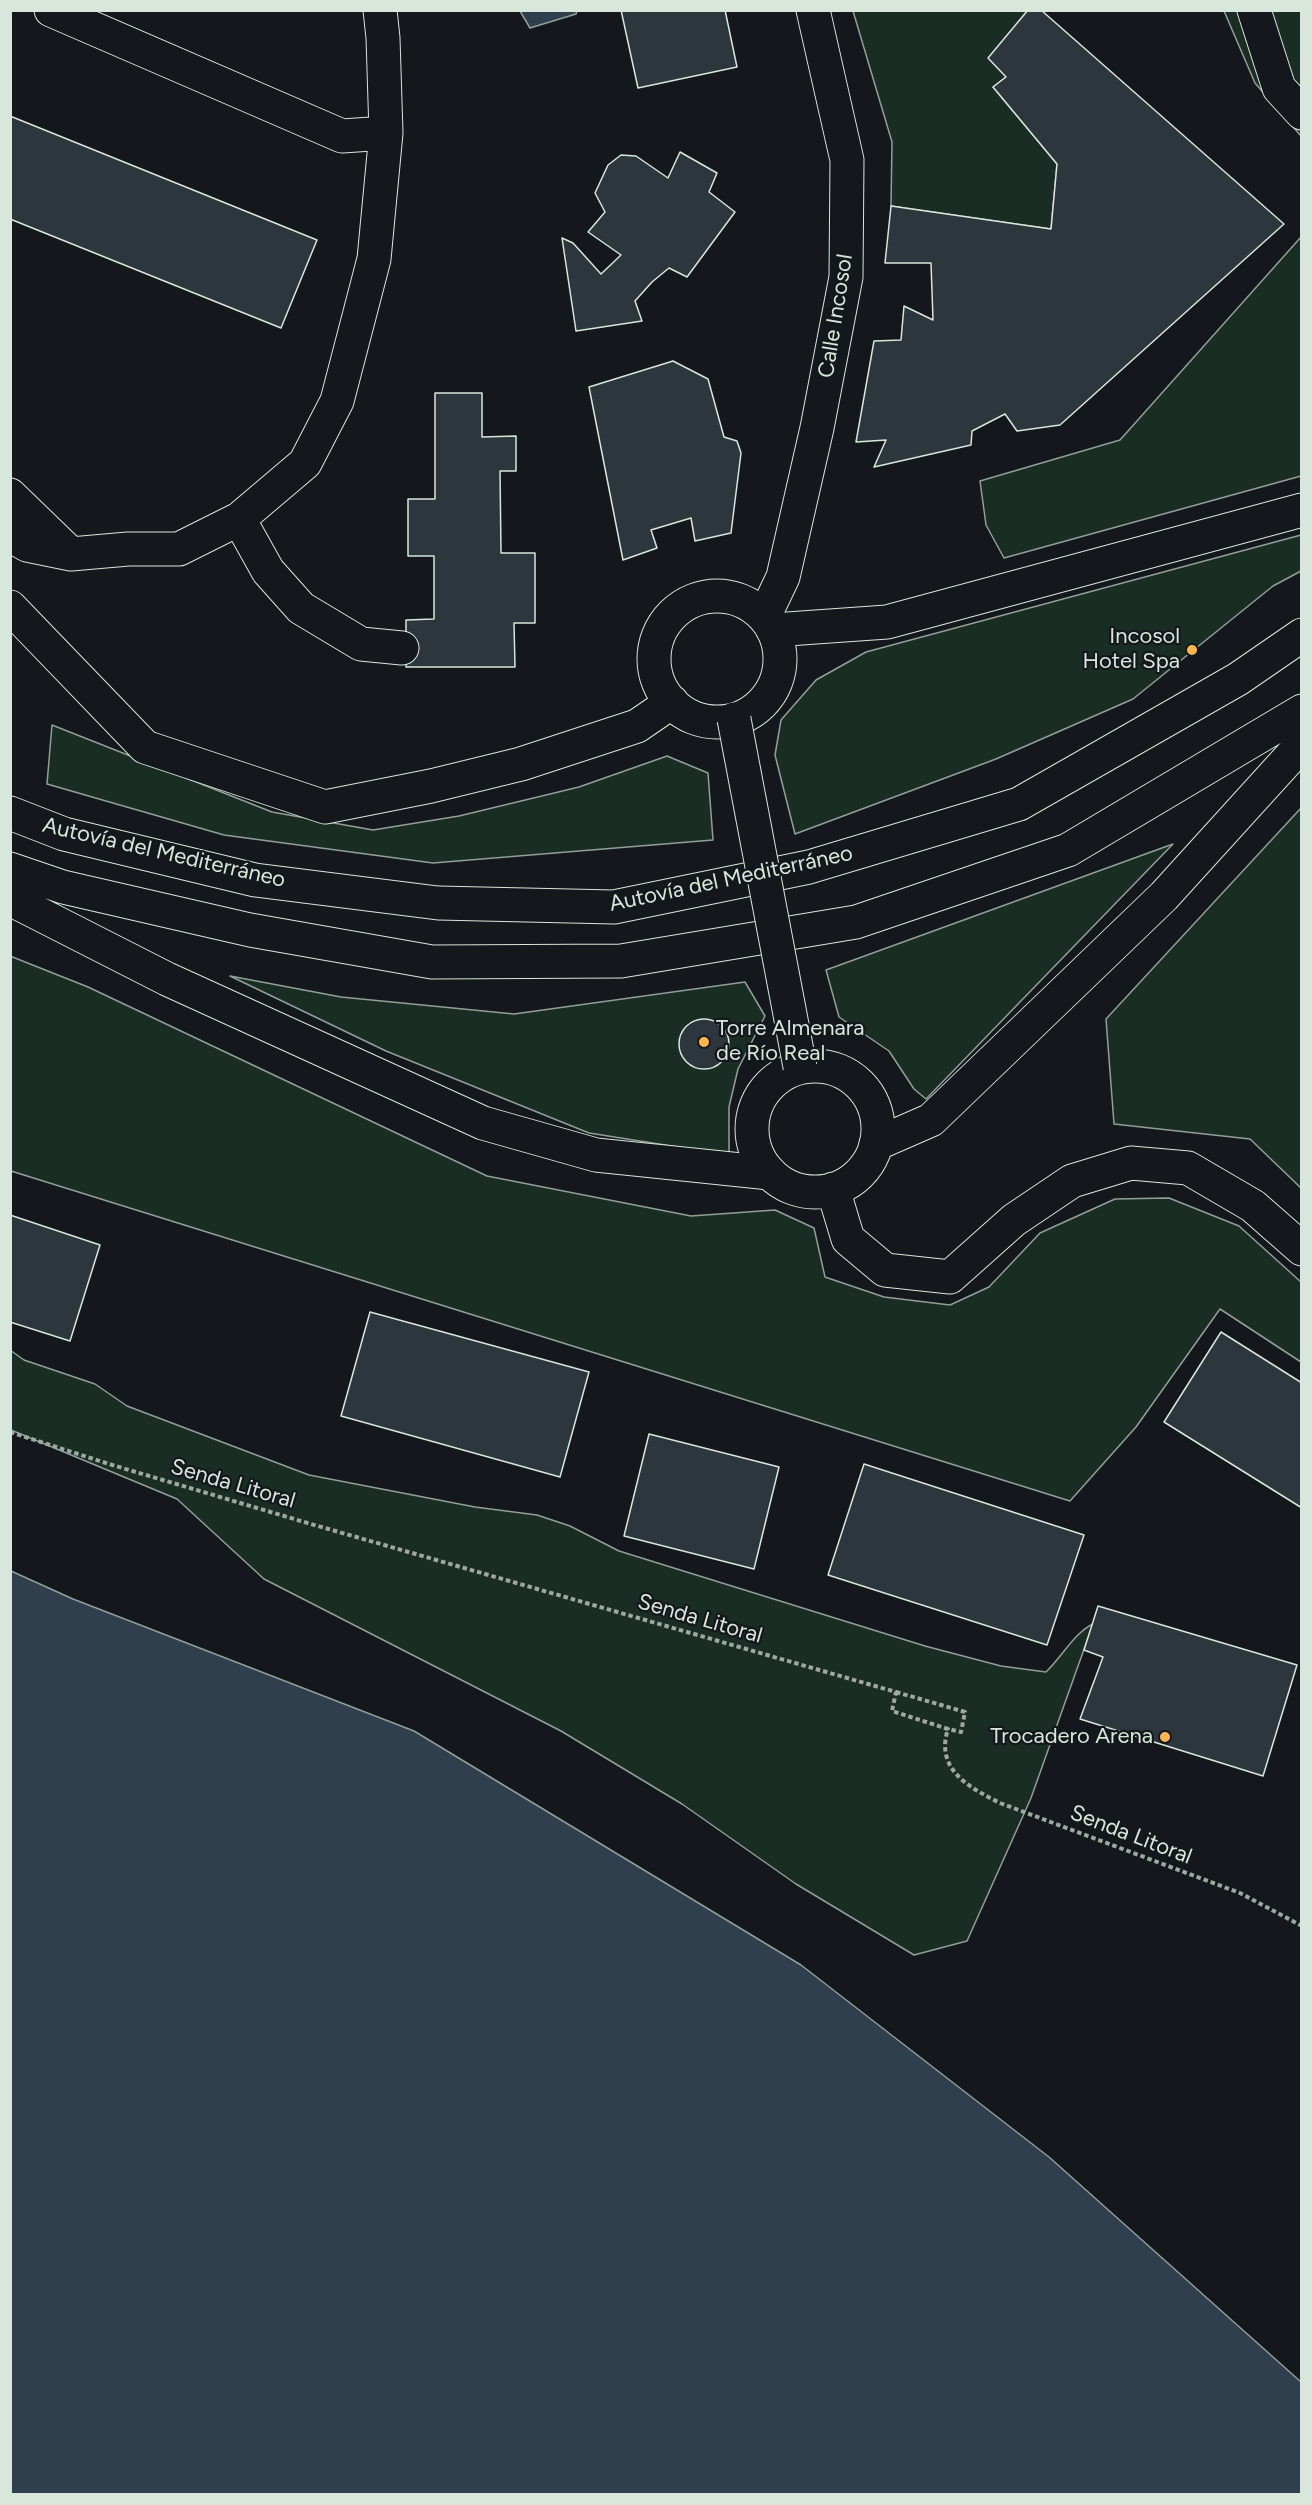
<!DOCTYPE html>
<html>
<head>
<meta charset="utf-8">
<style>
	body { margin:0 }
	#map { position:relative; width:1312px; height:2505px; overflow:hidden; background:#14181c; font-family:Figtree,sans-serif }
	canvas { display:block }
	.frame { position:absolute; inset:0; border:12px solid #d8e6dc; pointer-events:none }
</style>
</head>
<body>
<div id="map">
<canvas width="1312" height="2505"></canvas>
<div class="frame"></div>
</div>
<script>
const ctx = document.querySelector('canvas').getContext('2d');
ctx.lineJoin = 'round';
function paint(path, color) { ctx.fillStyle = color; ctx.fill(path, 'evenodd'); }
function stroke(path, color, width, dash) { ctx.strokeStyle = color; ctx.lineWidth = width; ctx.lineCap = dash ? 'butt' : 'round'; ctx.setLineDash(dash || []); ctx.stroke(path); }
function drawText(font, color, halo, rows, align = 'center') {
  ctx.font = font + ' Figtree,sans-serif'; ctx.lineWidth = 4.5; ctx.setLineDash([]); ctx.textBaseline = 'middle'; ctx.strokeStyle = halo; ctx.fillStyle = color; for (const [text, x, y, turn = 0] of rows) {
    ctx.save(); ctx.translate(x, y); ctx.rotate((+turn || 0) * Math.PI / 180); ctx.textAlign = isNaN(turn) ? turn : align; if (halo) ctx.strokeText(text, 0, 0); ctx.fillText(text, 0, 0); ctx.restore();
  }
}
const green = new Path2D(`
	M853,11H1028L1006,77L993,87L1057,164L1051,229L891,206L892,142Z
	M1224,11H1301V136L1255,83Z
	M1301,237V476L1004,558L986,525L980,481L1120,440Z
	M1301,535V571L1273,586L1133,699L996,759L795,834L775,755L781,720L816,680L866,652Z
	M52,725L272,812L373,830L459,816L579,787L667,756L708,773L713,840L433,863L224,835L47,784Z
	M1301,808V1188L1250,1139L1114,1124L1106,1019Z
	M1173,844L926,1099L914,1089L889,1051L839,1017L826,970Z
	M10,956L88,987L487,1176L691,1216L775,1210L814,1228L825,1277L884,1297L950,1305L989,1287L1040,1233L1115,1199L1169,1198L1239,1226L1301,1282V1362L1220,1309L1136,1427L1070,1501L11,1171Z
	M230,976L341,997L514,1014L745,982L765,1016L738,1069L729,1107V1155L589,1133L386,1051Z
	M10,1350L24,1360L95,1384L127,1406L309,1475L475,1507L537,1515L570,1526L619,1551L925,1646L1001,1666L1046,1672C1061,1658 1075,1632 1093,1624L1031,1798L967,1941L914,1955L796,1884L682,1804L561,1731L264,1579L177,1499L11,1430Z`);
paint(green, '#1a2d24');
stroke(green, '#939e99', 1.5);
const water = new Path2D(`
	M520,11H577L576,14L530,28Z
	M11,1571L73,1599L414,1731L801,1965L1049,2157L1301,2382V2494H11Z`);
paint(water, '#2f3f4d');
stroke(water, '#939e99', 1.5);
const building = new Path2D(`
	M621,10H725L737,67L638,88Z
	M1028,10H1041L1284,224L1060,425L1017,431L1005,414L972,431L971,445L874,467L886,440L856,442L874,341L901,340L904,306L933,320L931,263H885L891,206L1051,229L1057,164L993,87L1006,77L988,58Z
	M10,116L317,240L281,328L10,219Z
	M680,152L717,173L709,192L735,212L687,277L669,268L652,282L635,301L642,321L576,331L562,238L573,243L601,274L621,255L588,232L605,212L595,193L608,165L621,155L636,156L668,178Z
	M673,361L708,379L724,437L737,441L741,453L731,533L695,541L691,518L651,530L657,548L623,560L589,387Z
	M435,393H482V437L516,436V471H500L501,553H535V623H514L515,667H406V620L434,619V556H408V499H435Z
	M679 1044a25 25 0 1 1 50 0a25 25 0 1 1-50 0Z
	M10,1215L100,1245L70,1341L10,1322Z
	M370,1312L589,1372L560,1477L341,1416Z
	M1221,1332L1302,1383V1508L1164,1422Z
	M649,1434L779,1467L754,1569L624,1536Z
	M864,1464L1084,1535L1047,1645L828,1575Z
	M1098,1606L1297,1665L1263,1776L1080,1719L1103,1657L1084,1650Z`);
paint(building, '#2c363c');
stroke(building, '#d8e6dc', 1.5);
const minor = new Path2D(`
	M51,10L342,136L386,133
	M1254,10L1279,88L1302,113
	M10,495L71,554
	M239,519L268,571L301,608L361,644L402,648
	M10,535L27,545L71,554L128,549H179L239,519L305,463L337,401L374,259L386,133L383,38L380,10
	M654 659a63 63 0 1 1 126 0a63 63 0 1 1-126 0Z
	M10,607L145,747L325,807L431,786L521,764L637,726L672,702
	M764,617L783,577L817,428L846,277L847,160L813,10
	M752 1129a63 63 0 1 1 126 0a63 63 0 1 1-126 0Z
	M833,1189L848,1239L885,1270L950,1277L1014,1220L1072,1181L1131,1163L1188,1168L1253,1206L1302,1249`);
const highway = new Path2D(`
	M773,630L887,622L1302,510
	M10,813L64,834L255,880L438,903L614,907L809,867L1019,804L1238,679L1302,635
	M10,869L63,887L250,930L432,962L621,961L856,922L1068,850L1302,711
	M10,899L167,979L483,1123L596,1155L770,1173
	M876,1144L931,1120L1164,896L1302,744`);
stroke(minor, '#d8e6dc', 35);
stroke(highway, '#d8e6dc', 35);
stroke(new Path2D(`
	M10,1432L109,1464L311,1524L896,1692L892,1711L948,1729C935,1769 968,1787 1000,1803L1240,1893L1302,1926
	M896,1692L965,1712L961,1732L948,1729`), '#9da8a2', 4, [4.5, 3]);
stroke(minor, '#14181c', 33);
stroke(highway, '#14181c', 33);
const minorBridge = new Path2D(`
	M734,719L800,1067`);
stroke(minorBridge, '#d8e6dc', 35, []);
stroke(minorBridge, '#14181c', 33);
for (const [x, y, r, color] of [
	[1192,650,6,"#ffb74d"],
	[704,1042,6,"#ffb74d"],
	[1165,1737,6,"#ffb74d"]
]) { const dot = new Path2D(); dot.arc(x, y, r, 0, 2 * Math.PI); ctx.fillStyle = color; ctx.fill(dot); stroke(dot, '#14181c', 2); }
drawText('22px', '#d8e6dc', '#14181c', [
	["Calle Incosol",836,316,-81],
	["Autovía del Mediterráneo",164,853,13],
	["Autovía del Mediterráneo",731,879,-12],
	["Senda Litoral",233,1484,16],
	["Senda Litoral",700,1619,16],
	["Senda Litoral",1131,1835,21]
]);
drawText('22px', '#d8e6dc', '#14181c', [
	["Incosol",1180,637],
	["Hotel Spa",1180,662],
	["Torre Almenara",716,1029,"left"],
	["de Río Real",716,1054,"left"],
	["Trocadero Arena",1153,1737]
], 'right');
</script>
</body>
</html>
